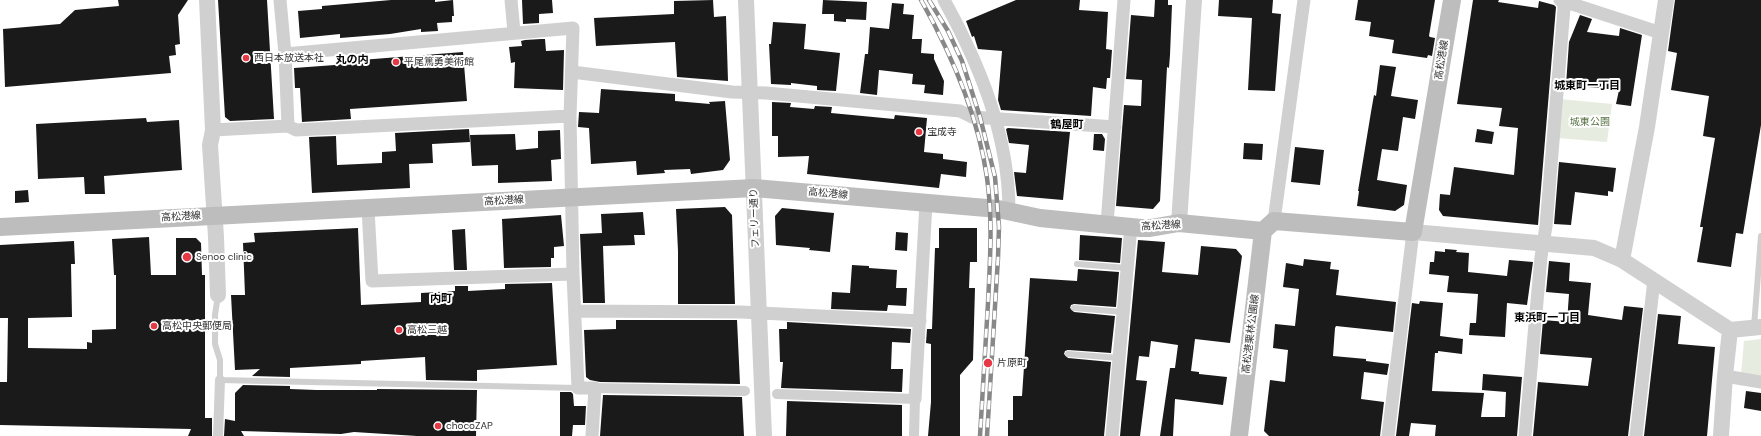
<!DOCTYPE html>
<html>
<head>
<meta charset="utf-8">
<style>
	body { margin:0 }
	canvas { display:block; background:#fff }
</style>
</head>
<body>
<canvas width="1761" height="436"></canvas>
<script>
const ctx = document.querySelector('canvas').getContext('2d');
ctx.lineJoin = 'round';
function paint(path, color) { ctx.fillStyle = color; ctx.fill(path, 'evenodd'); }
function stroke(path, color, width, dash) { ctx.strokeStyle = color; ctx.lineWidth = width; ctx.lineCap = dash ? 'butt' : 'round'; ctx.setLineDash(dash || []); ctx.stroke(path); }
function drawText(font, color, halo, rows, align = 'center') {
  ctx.font = font + ' "DM Sans","Noto Sans JP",sans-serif'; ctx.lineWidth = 4; ctx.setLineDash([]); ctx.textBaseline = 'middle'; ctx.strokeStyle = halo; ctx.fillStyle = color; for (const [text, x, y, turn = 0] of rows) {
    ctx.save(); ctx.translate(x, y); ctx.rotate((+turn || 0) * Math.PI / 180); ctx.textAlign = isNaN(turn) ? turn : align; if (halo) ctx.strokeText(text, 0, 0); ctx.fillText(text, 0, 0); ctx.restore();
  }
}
paint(new Path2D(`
	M1560,99L1612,104L1607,142L1557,138Z
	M1761,339V378L1741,375L1744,341Z`), '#e6ecdf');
paint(new Path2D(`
	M118,0H188L178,15L180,44L175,45L176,55L169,56L171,73L5,87L3,29L60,24L75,10L119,6Z
	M218,0H267L274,119L230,121L225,117Z
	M391,0H435V2L453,0L454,16H452V22L437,23L438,31L421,32V29L390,34L340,38V34L300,38L298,11L322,9V6Z
	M522,0H552L553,13L539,14V23L523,24Z
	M713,0L714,17L726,16L728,81L677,77L675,42L596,46L594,18L674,14V1Z
	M823,0L867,2L866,20L846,19V22L834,21V14H822Z
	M1016,0H1080L1079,10L1108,12L1106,49L1112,50L1110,78H1107L1106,89L1093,87L1091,116L1001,110L998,100L1002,51L978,49L974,36L972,37L966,21Z
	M1155,0H1168V5H1172L1170,55L1169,68L1167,67L1160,201L1153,209L1116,206L1124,105L1141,106L1142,80L1126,79L1131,15L1154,17Z
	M1219,0H1273L1272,13L1281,14L1275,91L1248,90L1252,18L1218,16Z
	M1358,0H1435L1429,36L1430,37L1435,38L1432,56L1428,55L1427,58L1392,53L1394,40L1369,36L1371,22L1355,20Z
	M1473,0H1499L1498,2L1538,8L1539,1L1554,5L1556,7L1538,225L1443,216L1439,210L1440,194L1450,195L1454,167L1514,175L1518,128L1499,126L1502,108L1457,104Z
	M1675,0H1761V125L1743,234L1736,233L1731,267L1697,262L1703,227H1700L1715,138L1703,136L1709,96L1671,90L1677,53L1668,51Z
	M892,3L904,4L903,14L914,15L912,39H922L921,53L934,54V59L944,81L943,95L924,93L925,85L912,84L913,74L879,70L877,95L860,93L865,54H868L870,27L889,29Z
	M1580,15L1592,19L1587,32L1619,36L1620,28L1642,35L1631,106L1616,104L1619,90L1566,85L1569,42Z
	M773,22L806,24L804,49L840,53L836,91L817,90V86L791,83V85L771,84L769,44H771Z
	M541,39H545L546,51L564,50L563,90L514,88L515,62L511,63L509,47L522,46L521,41L525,40Z
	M463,52L467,101L350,109L351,119L302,122L300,88H295L294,68L335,65V62Z
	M1380,65L1396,67L1391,96L1418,100L1415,119L1403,117L1398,151L1382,149L1377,180L1407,185L1404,205L1395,211L1357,206L1359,191H1358L1371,112L1374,95L1376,96Z
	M601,89L675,94V101L710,104L709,102L725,101L730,160L723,170L691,174L690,169L664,170L665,173L637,175L636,161L591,164L589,128L578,127L579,112L599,113Z
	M772,102L791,103L790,107L814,109L815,106L832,107L831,113L894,119L895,115L927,118L924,152L943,154V159L967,162L966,177L941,174L939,188L807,174L809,156L778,157V136H772Z
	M146,118L147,122L179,120L182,170L104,176L105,194H85L84,177L38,179L36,124Z
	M1008,128L1070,132L1063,200L1017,196L1014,172L1026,173L1029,145L1009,143L1006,129Z
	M469,129L470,142L432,144L433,163L409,164L410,188L312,193L309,137L336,136L337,165L382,163V152L396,151L395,133Z
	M1477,129L1494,132L1492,144L1475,142Z
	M560,130L561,159L551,160L552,181L498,183V165L472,166L470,135L515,134L516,150L538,148V131Z
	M1094,134H1102L1105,139L1104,151L1093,150Z
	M1244,143L1263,144L1262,160L1243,159Z
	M1295,147L1324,150L1320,185L1291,182Z
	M1559,162L1616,168L1613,192L1608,191V196L1575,192L1571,225L1554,224Z
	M28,190L29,202L15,203V191Z
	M725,207L732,215L735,304H678V251L676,209Z
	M782,208L834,213L830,252L809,250L810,248L776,245L775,216Z
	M643,212L645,235H634L635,245L603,246L605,303H583L580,234L602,233L601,214Z
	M561,215L564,246L554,247V258H551V267L504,268L502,219Z
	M358,228L361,305L421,302V293L455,291V286H468V291L505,289V284L552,283L557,365L477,370V381L426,380L425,357L361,361V364L290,368V377L252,376L260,369L235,370L231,295H245L243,243L255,242L254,233Z
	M939,228H977V262H970L969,288H975L973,360L960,375V436H928L931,402V344L926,343L927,329H932L935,248H939Z
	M465,229L467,270H454L452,230Z
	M896,232L908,233L907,251L895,250Z
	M1080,235L1122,238L1120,263L1079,260Z
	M149,237L151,275H176V238H196L201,243L202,275H205V418H212V436H188L191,429L0,425V382H7L8,318H0V245L74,241L75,264H71L72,317L28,318V348L87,349V342L92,343V330L116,329V275H114L112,239Z
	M1138,240L1165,242L1162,272L1198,275L1201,246L1236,249L1242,256L1230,343L1195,339L1191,371L1199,372V374L1227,377L1223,405L1175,399L1173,436H1160L1170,368H1175L1178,345L1151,341L1149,357L1139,356L1136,380L1147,381L1140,436H1120Z
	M1445,249L1457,250L1456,252L1469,253L1468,272L1507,276L1509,260L1533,262L1527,305L1507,303L1505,337L1469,335L1470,323H1476L1478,294L1447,292L1449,276L1429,274L1430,262H1434L1435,251L1445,252Z
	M1304,259L1331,262L1330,269L1339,270L1336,295L1396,302L1393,332L1336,326L1335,328L1333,356L1366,359V361L1389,364L1387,375L1364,372L1361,399L1384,402L1380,436H1269L1264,431L1270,380L1285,382L1288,350L1273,348L1275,324L1295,326L1299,289L1283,287L1286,263L1303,266Z
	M1549,261L1570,263L1569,281L1591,283L1588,315L1622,320L1624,306L1643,308L1628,436H1533L1538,382L1588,386L1592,358L1540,354L1543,320L1567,322L1569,294L1546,292Z
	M852,265L869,266V268L897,270L896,288H907L906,306L888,305L887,311L831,309L832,292L850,293Z
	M1078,269L1119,272L1116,307L1074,304L1071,305L1070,308L1074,312L1115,316L1111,353L1068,350L1065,351L1064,354L1068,358L1111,362L1104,436H1008V420H1013V396H1022L1030,278L1077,281Z
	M1420,301L1443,303L1440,336L1463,339L1462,354L1438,351V353H1435L1432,391L1484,393L1481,417H1505L1506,392L1482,390L1483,374L1522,377L1517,436H1435L1436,425L1411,423L1409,436H1396L1412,303L1419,304Z
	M1658,314L1681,316L1678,344L1715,347L1707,436H1644Z
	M616,320H737L740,384L600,382L590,380L586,377L584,330L616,329Z
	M787,322L911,329L910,343L892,342L891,369H903L902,392L781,388L783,362H780L779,329H787Z
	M243,385L290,386V389L316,390H377V389L477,390L476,436H417L354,432L341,434L241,431L244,436H224L225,419L235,421V393Z
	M1746,391L1761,393V411L1744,408Z
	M560,392H571L573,394L574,406H586L585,425H573L572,436H560Z
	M603,395L742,397L744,436H600Z
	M787,401L902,405V436H786Z`), '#1a1a1a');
stroke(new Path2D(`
	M1077,264L1127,268
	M218,295L215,315V344L220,360V380L578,388
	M1074,308L1123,312
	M1754,327L1761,236
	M1068,354L1119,358`), '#d0d0d0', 6);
stroke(new Path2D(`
	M595,388L745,391
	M777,394L915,399L914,436
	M218,436L220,380`), '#d0d0d0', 10);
stroke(new Path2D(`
	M511,0L514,32
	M944,0C980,65 1009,136 1009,211
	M1560,0L1661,33
	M285,54L573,28L570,116L573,274L578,388H595L592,436
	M572,72L732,92L766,93L960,111L972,117L1115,127
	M288,126L296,130L570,116
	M213,130L288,126L285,54L280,0
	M368,209L372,281L573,274
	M1274,221L1304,0
	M1107,224L1124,0
	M575,311L741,312L920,321
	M1725,376L1761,382
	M915,399L926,203
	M1112,436L1131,226
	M1388,436L1413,232
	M1525,436L1541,257L1546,226L1564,8L1563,0
	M1636,436L1654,280`), '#d0d0d0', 13);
stroke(new Path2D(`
	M207,0L213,130L210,145L216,237L218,295
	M746,0L764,436
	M1179,223L1194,0
	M1413,232L1594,248L1622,260L1730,330L1761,327
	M1622,260L1647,127L1666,0
	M1721,436L1725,376L1730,330`), '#d0d0d0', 16);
stroke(new Path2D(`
	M0,227L754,188L998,209L1040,218L1141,228H1150L1179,223L1263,231L1274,221L1413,232L1452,0
	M1239,436L1263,231`), '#bdbdbd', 18);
const rail = new Path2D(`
	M921,0C952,55 978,115 987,178C993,220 990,261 988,303C985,347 983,392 980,436
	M929,0L948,31L962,61L980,117L995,177L999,227L998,258L987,436`);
stroke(rail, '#888', 4.5);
stroke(rail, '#fff', 3, [9]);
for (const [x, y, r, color] of [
	[246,58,4,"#e63946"],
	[396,62,4,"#e63946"],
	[919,132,4,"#e63946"],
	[187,257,5,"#e63946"],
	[154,326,4,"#e63946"],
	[399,330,4,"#e63946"],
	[988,363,5,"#e63946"],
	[438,426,4,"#e63946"]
]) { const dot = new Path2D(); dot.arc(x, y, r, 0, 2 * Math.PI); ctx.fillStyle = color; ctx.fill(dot); stroke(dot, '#fff', 1.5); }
drawText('10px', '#333', '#fff', [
	["西日本放送本社",254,58],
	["平尾篤勇美術館",404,62],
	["宝成寺",927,132],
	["Senoo clinic",196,257],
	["高松中央郵便局",162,326],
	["高松三越",407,330],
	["片原町",997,363],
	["chocoZAP",446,426]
], 'left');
drawText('10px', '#333', '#fff', [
	["高松港線",1442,60,-81],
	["高松港線",828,194,5],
	["高松港線",504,201,-3],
	["高松港線",181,217,-3],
	["フェリー通り",755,218,-92],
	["高松港線",1161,226,-3],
	["高松港栗林公園線",1251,334,-83]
]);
drawText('10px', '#56703f', '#fff', [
	["城東公園",1590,122]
]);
drawText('bold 11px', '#000', '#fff', [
	["丸の内",352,60],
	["城東町一丁目",1587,86],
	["鶴屋町",1067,125],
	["内町",441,299],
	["東浜町一丁目",1547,318]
]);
</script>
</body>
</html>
